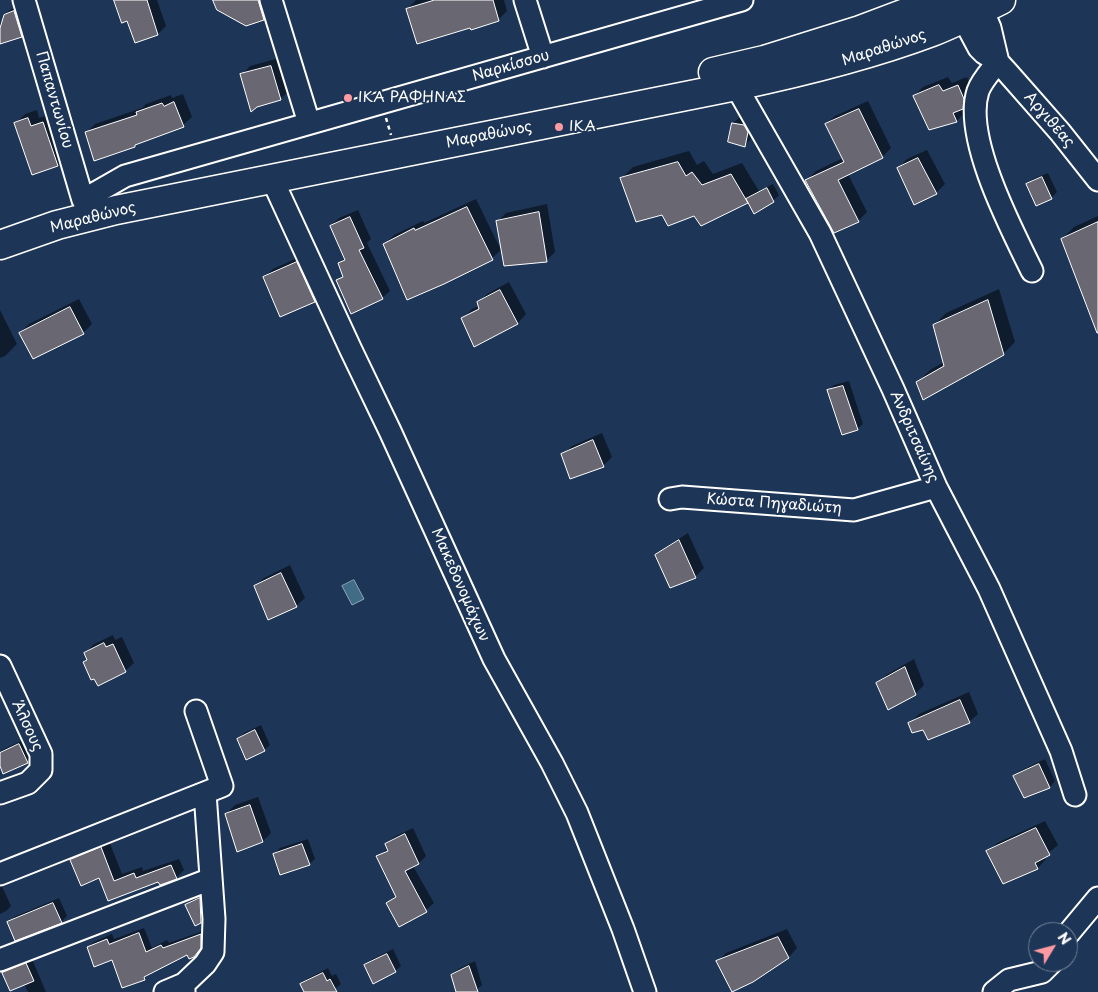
<!DOCTYPE html>
<html>
<head>
<meta charset="utf-8">
<style>
	body { margin:0 }
	#map { position:relative; width:1098px; height:992px; overflow:hidden; background:#1d3557; font-family:"Playpen Sans",sans-serif }
	canvas { display:block }
	.north { position:absolute; left:1028px; top:922px; width:50px; height:50px; box-sizing:border-box; background:#1d3557; border:1px solid #77869a; border-radius:50%; rotate:53deg; font-size:14px; font-weight:700; line-height:20px; text-align:center; color:#fff }
	.north::after { content:''; display:block; margin:auto; width:18px; height:22px; background:#ff9aa2; clip-path:polygon(50% 0,100% 100%,50% 72%,0 100%) }
</style>
</head>
<body>
<div id="map">
<canvas width="1098" height="992"></canvas>
<div class="north">N</div>
</div>
<script>
const ctx = document.querySelector('canvas').getContext('2d');
ctx.lineJoin = 'round';
function paint(path, color) { ctx.fillStyle = color; ctx.fill(path, 'evenodd'); }
function stroke(path, color, width, dash) { ctx.strokeStyle = color; ctx.lineWidth = width; ctx.lineCap = dash ? 'butt' : 'round'; ctx.setLineDash(dash || []); ctx.stroke(path); }
function drawText(font, color, halo, rows, align = 'center') {
  ctx.font = font + ' "Playpen Sans",sans-serif'; ctx.lineWidth = 4; ctx.setLineDash([]); ctx.textBaseline = 'middle'; ctx.strokeStyle = halo; ctx.fillStyle = color; for (const [text, x, y, turn = 0] of rows) {
    ctx.save(); ctx.translate(x, y); ctx.rotate((+turn || 0) * Math.PI / 180); ctx.textAlign = isNaN(turn) ? turn : align; if (halo) ctx.strokeText(text, 0, 0); ctx.fillText(text, 0, 0); ctx.restore();
  }
}
const water = new Path2D(`
	M354,580L364,599L352,605L342,586Z`);
paint(water, '#406c87');
stroke(water, '#8ca7b7', 1);
paint(new Path2D(`
	M115,0H157L166,26L158,34L135,41L128,20Z
	M215,0H269L272,10L264,19Z
	M416,0H504L507,11L499,19L471,28L407,9Z
	M20,7L27,30L21,36L0,43V23L3,21L5,15L11,9Z
	M279,58L289,91L280,99L257,106L242,75L250,66Z
	M948,77L952,83L967,77L972,90L971,99L963,107L965,112L957,121L930,128L914,96L923,87Z
	M183,94L192,117L183,125L138,142L135,146L86,133L95,124L142,108L146,104L171,95L172,98Z
	M868,101L891,148L882,157L848,174L867,212L858,221L807,180L816,171L843,158L826,124L835,116Z
	M37,110L39,118L52,114L66,156L58,165L33,173L16,123L25,114Z
	M739,118L750,120L753,126L750,140L745,145L730,141L733,123Z
	M927,150L945,184L936,193L899,168L907,159Z
	M689,151L697,165L704,161L713,174L742,163L759,191L773,184L779,195L773,201L748,202L701,224L695,215L663,214L622,178L633,167Z
	M1048,173L1057,192L1051,198L1027,185L1033,179Z
	M476,199L501,250L492,258L444,283L385,244L394,235L423,221L424,223Z
	M547,204L555,252L546,261L497,222L506,213Z
	M358,210L371,239L367,243L390,291L382,298L338,281L344,275L339,263L345,258L331,226L339,218Z
	M1098,216V332L1062,239L1074,227Z
	M306,254L323,292L314,301L264,277L273,269Z
	M509,282L526,314L518,323L475,345L463,318L472,309L479,306L478,302L487,294Z
	M999,289L1015,342L1003,354L918,382L930,370L944,362L934,325L946,313Z
	M79,299L92,324L83,333H20L29,324Z
	M0,310L17,344L5,356L0,358Z
	M849,381L863,424L857,429L828,390L834,385Z
	M602,433L612,457L604,465L571,477L563,454L572,446Z
	M688,533L704,568L695,577L671,586L657,556L666,547Z
	M290,565L305,598L296,606L255,586L264,578Z
	M113,635L115,640L122,637L134,663L125,671L95,677L84,663L88,659L85,653L94,644Z
	M914,659L924,685L915,694L877,684L886,675Z
	M969,692L978,714L969,722L924,729L910,723L919,714Z
	M261,725L270,745L264,750L238,739L244,733Z
	M25,739L33,756L27,762L0,763V752L2,750Z
	M1045,759L1055,781L1050,787L1024,797L1015,776L1020,771Z
	M258,797L271,833L263,841L226,814L235,805Z
	M1045,821L1058,845L1045,856L1046,859L1038,868L1004,882L988,852L997,843Z
	M413,828L426,856L419,863L413,866L434,903L426,910L400,925L388,903L396,895L378,857L388,848L386,844L394,837Z
	M308,839L315,859L309,864L274,854L280,848Z
	M109,841L122,874L142,867L143,871L179,859L184,870L176,878L160,884L159,881L109,899L100,876L72,860L79,853Z
	M0,882L11,906L6,911L0,914Z
	M205,893L206,916L201,922L187,905L192,899Z
	M59,898L67,916L61,922L8,923L14,917Z
	M144,928L152,948L167,940L169,943L206,930V941L193,956L188,953L150,973L144,979L113,959L88,947L94,942L112,934L114,939Z
	M787,929L797,948L789,957L752,981L717,962L726,953Z
	M393,949L401,966L395,971L366,965L371,960Z
	M32,959L46,992H28L24,984L4,973L10,967Z
	M475,961L482,985L474,992H457L452,975L458,969Z
	M328,968L332,976L336,974L341,984L331,992H306L302,984L307,979Z`), '#0007');
const building = new Path2D(`
	M114,0H147L158,35L135,43L127,21L122,23Z
	M213,0H258L264,20L246,26L217,10Z
	M435,0H493L499,21L471,30L470,28L417,44L406,9Z
	M14,11L22,37L0,44V28L4,15Z
	M271,66L281,100L257,107L251,112L240,74Z
	M939,85L943,91L958,85L964,99L963,109L953,113L957,122L929,130L913,96Z
	M174,102L184,127L135,145V147L94,161L85,132L137,115L136,112L162,103L164,106Z
	M859,109L883,158L838,180L859,222L834,233L805,180L844,162L825,124Z
	M28,118L31,126L43,122L58,166L32,175L14,123Z
	M732,123L744,125L748,132L745,147L728,142Z
	M918,158L937,194L914,205L897,168Z
	M678,162L686,176L692,172L702,185L731,174L748,203L701,226L694,216L668,226L662,215L636,222L620,178Z
	M1042,177L1052,199L1036,206L1026,184Z
	M767,188L774,202L754,214L746,199Z
	M467,207L493,260L444,284L407,300L383,244L414,228L415,230Z
	M539,212L547,262L504,266L496,221Z
	M350,217L364,248L359,250L383,299L351,314L336,280L343,277L338,263L345,260L330,226Z
	M1098,222V333H1097L1061,239Z
	M297,262L315,302L280,317L263,277Z
	M500,290L518,324L474,347L461,318L479,309L477,302Z
	M988,300L1004,355L923,400L916,382L944,366L933,325Z
	M70,307L84,334L33,359L19,333Z
	M843,386L858,430L842,435L827,390Z
	M593,440L604,467L570,479L561,454Z
	M679,540L696,578L670,588L655,555Z
	M281,573L297,607L268,620L254,586Z
	M104,643L106,647L113,644L126,672L98,686L94,679L91,680L83,662L87,660L84,653Z
	M905,667L916,695L888,710L876,683Z
	M960,700L970,723L928,740L923,730L912,733L908,723Z
	M255,730L265,751L246,760L237,739Z
	M19,744L28,763L3,774L0,766V753Z
	M1039,764L1050,788L1024,798L1013,776Z
	M250,805L263,842L237,852L225,814Z
	M1036,828L1050,855L1035,863L1038,869L1003,884L986,851Z
	M405,834L419,864L405,871L427,912L399,927L386,903L396,897L376,856L388,851L385,844Z
	M302,844L310,865L280,875L273,854Z
	M101,847L114,881L134,873L136,878L171,865L177,879L160,885L158,882L108,901L99,878L81,886L70,860Z
	M200,898L201,923L195,926L185,905Z
	M53,903L62,923L15,941L7,922Z
	M139,933L146,952L161,945L163,948L201,934V948L194,957L189,959L187,955L144,977L145,980L122,988L112,960L94,967L87,947L107,939L109,944Z
	M778,937L789,958L753,982L732,992L716,961Z
	M387,954L396,972L373,984L364,965Z
	M26,963L34,981L10,991L2,973Z
	M469,966L478,992H456L451,975Z
	M323,973L327,981L330,979L337,992H304L300,984Z`);
paint(building, '#696872');
stroke(building, '#fff', 1);
const minor = new Path2D(`
	M24,0L83,200L125,176L742,0
	M271,0L309,123
	M525,0L543,57
	M958,0L963,18L979,48L984,53L998,62L1008,73L1060,132L1098,180
	M978,0L990,28L998,62C991,71 982,80 978,91C963,137 1011,228 1032,271
	M736,86L820,233L893,389L936,487L989,589L1061,751L1075,795
	M272,179L351,350L390,431L494,659L552,763L577,813L623,929L645,992
	M670,499L682,497L854,510L936,487
	M0,666L41,754V770L28,783L0,793
	M0,874L222,786L196,711
	M1068,934L1098,898
	M0,960L211,879
	M165,992L184,984
	M184,992V984L205,964L213,952L214,919L205,793
	M994,992L1009,980L1042,972L1052,962`);
const major = new Path2D(`
	M713,72L764,60L860,30L940,0
	M0,245L57,225L116,210L736,86C803,72 868,56 932,32C955,23 978,11 1001,0`);
stroke(minor, '#fff', 25);
stroke(major, '#fff', 31);
stroke(new Path2D(`
	M386,118L391,135`), '#fff', 2.5, [4, 4]);
stroke(minor, '#1d3557', 21);
stroke(major, '#1d3557', 28);
for (const [x, y, r, color] of [
	[348,98,5,"#ff9aa2"],
	[559,127,5,"#ff9aa2"]
]) { const dot = new Path2D(); dot.arc(x, y, r, 0, 2 * Math.PI); ctx.fillStyle = color; ctx.fill(dot); stroke(dot, '#1d3557', 2); }
drawText('15px', '#fff', '#1d3557', [
	["Μαραθώνος",884,48,-18],
	["Ναρκίσσου",511,66,-16],
	["Παπαντωνίου",54,100,74],
	["Αργιθέας",1049,120,49],
	["Μαραθώνος",489,135,-11],
	["Μαραθώνος",93,218,-14],
	["Ανδριτσαίνης",914,437,66],
	["Κώστα Πηγαδιώτη",774,504,4],
	["Μακεδονομάχων",460,585,66],
	["Άλσους",27,726,65]
]);
drawText('15px', '#fff', '#1d3557', [
	["ΙΚΑ ΡΑΦΗΝΑΣ",358,98],
	["ΙΚΑ",569,127]
], 'left');
</script>
</body>
</html>
